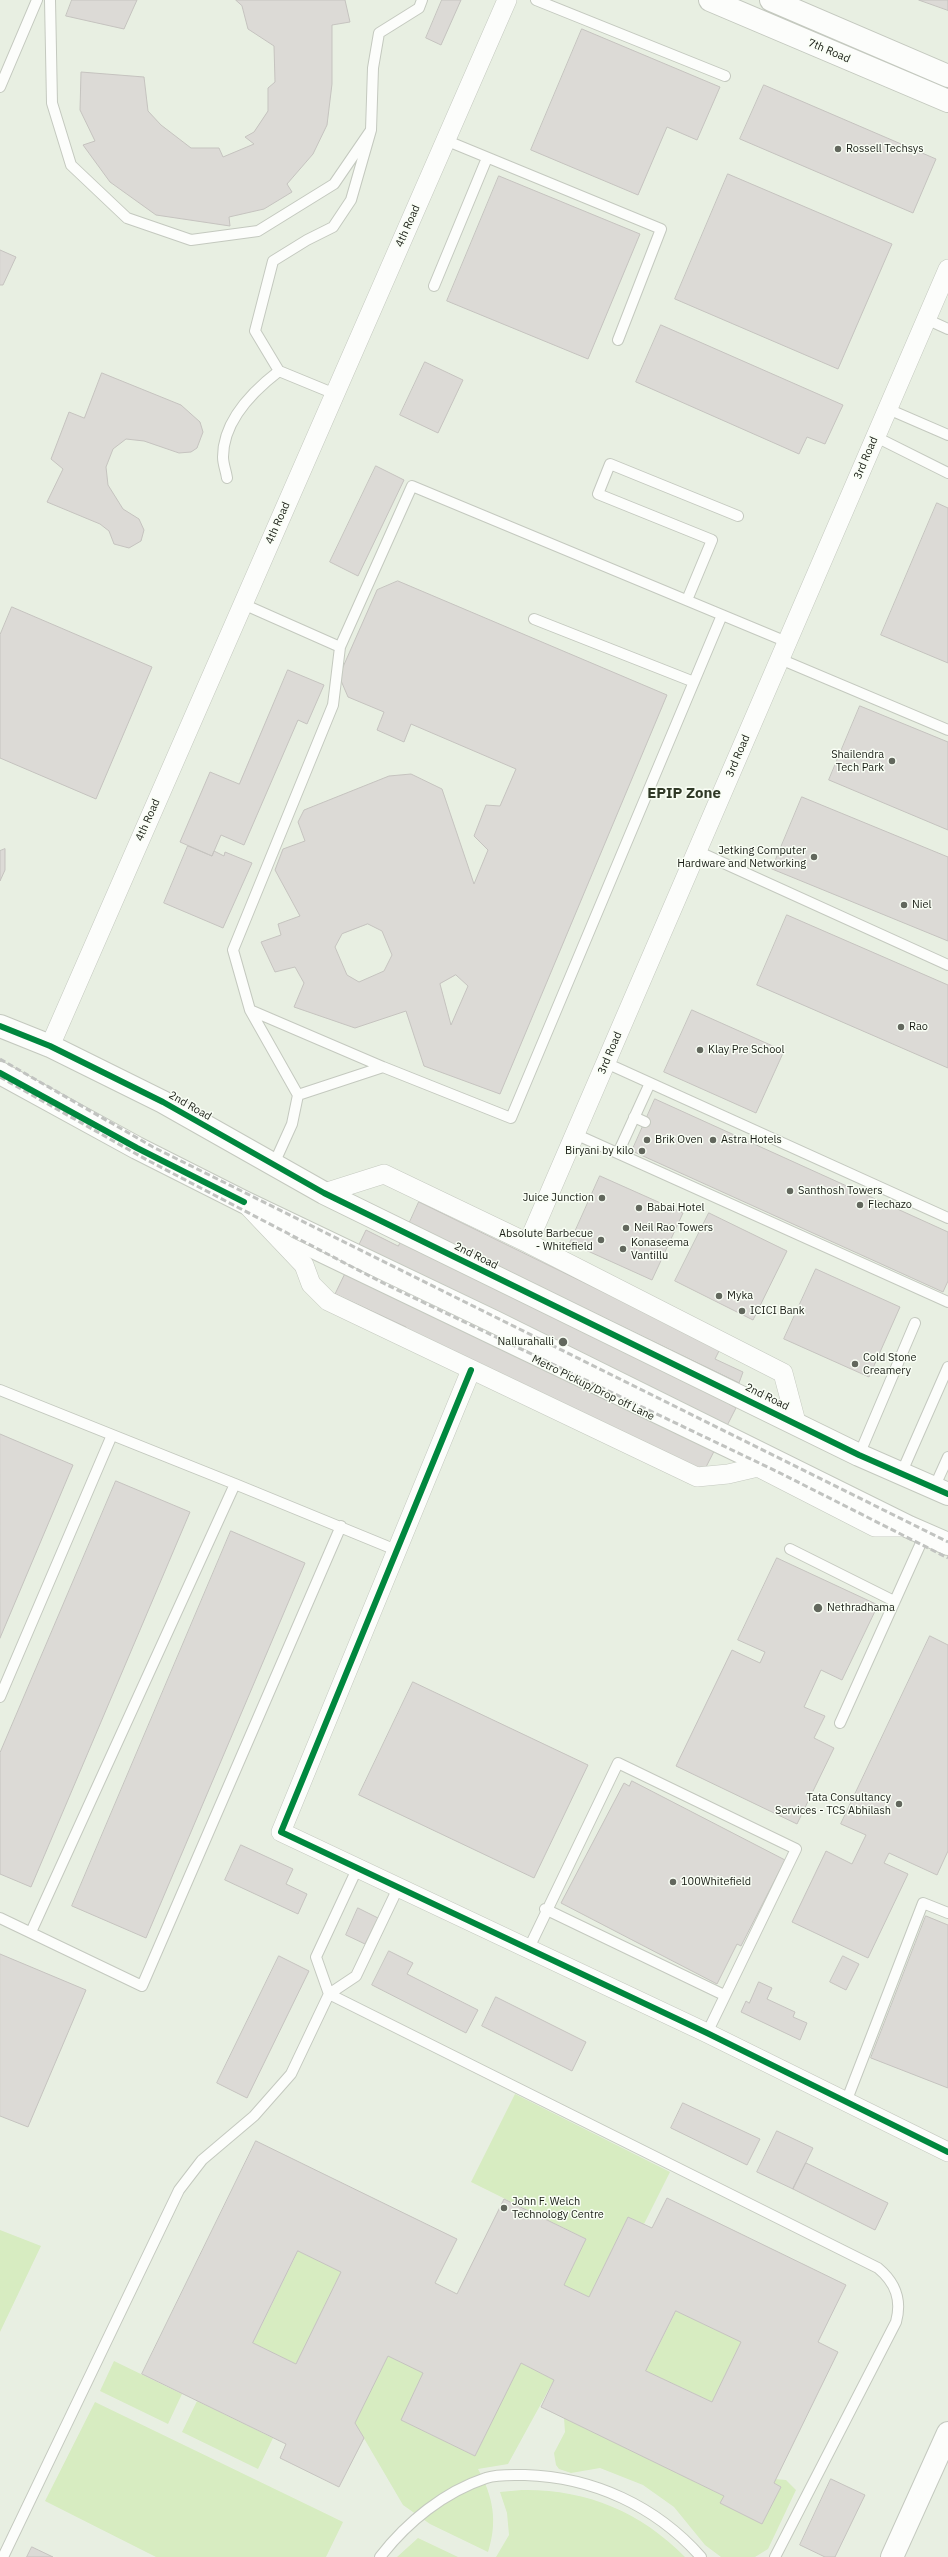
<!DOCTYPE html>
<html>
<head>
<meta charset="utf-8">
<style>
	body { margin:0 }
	canvas { display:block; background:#e8efe2 }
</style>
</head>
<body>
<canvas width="948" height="2557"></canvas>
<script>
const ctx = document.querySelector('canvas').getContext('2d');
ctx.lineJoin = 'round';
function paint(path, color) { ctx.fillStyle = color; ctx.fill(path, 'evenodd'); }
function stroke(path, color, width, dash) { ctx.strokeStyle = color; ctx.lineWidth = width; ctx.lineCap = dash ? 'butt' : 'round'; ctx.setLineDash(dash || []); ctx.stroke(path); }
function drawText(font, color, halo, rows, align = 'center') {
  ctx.font = font + ' "IBM Plex Sans",sans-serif'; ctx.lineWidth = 3; ctx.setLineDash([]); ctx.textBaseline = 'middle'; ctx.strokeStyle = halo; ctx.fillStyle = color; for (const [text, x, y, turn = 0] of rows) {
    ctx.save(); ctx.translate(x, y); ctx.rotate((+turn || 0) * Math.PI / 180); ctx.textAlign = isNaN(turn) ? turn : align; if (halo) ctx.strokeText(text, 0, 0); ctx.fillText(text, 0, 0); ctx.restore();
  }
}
paint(new Path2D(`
	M515,2094L670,2172L644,2224L628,2217L589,2297L564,2285L586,2239L471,2182Z
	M0,2230L41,2246L0,2332Z
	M298,2251L341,2272L296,2364L253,2343Z
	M676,2311L741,2342L712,2402L646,2371Z
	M388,2356L423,2373L401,2420L475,2456L521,2363L554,2380L508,2464L478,2469C493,2496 498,2521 488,2552L430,2524L403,2505L355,2423Z
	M114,2361L182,2394L168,2424L100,2391Z
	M197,2401L273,2438L258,2469L182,2432Z
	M95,2402L343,2522L326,2557H156L45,2501Z
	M564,2418L724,2496L720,2503L762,2524L781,2487L774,2483L775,2479L786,2480L796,2490L768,2549L755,2557H721L705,2545L674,2507L643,2485L600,2468L571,2473L559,2469L556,2465L554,2453L565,2432Z
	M522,2490C585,2489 640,2511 685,2557H496L509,2535L507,2513L500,2492Z
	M418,2538L458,2557H397Z`), '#d7ecc1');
const building = new Path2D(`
	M72,0H137L124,29L66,16Z
	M236,0H345L350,22L332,25V84L327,125L313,154L287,184L292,192L264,209L229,217L230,226L156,215L110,182L83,145L95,141L80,110L81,72L144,77L148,111L161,125L191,148H219L223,157L254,144L245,137L254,132L268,111V88L275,82L274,46L248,29L242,6Z
	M442,0H461L441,45L426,38Z
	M919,0H948V10Z
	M582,29L720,87L697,140L667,127L638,195L531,150Z
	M764,85L936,159L913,213L740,139Z
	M728,174L892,244L838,369L675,299Z
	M499,176L640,234L588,359L447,301Z
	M0,250L16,257L3,285H0Z
	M661,325L843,405L825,444L807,437L799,454L636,382Z
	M425,362L463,380L438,433L400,415Z
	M102,373L181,405L200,422L203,432L197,448L191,452L179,453L144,441L126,439L113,449L106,467L108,485L123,509L139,519L144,530L141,541L129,548L114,544L109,531L100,524L47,502L63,469L51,459L69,412L84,418Z
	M376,466L404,480L358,576L330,562Z
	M937,503L948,508V663L881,635Z
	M398,581L667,695L500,1094L424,1066L406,1011L355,1028L294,1007L304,983L295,967L275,972L261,942L281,935L278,924L300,916L275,870L283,849L305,841L298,822L304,810L389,776L411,774L442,789L474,884L488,850L474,836L486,805L500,806L516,769L411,724L404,742L377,730L384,712L348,697L339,676L377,590ZM368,924L382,931L392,955L384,971L359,982L347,975L335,947L342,934ZM456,975L468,986L451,1025L440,984Z
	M12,607L152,667L96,799L0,758V635Z
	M288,670L324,685L307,724L298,720L244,845L221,835L212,856L180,842L210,772L239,784Z
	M860,706L948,742V830L829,780Z
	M802,797L948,857V941L772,869Z
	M188,846L212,856L214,851L224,856L225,852L252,863L223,928L164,903Z
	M5,849V870L0,881V851Z
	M787,915L948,985V1068L757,985Z
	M692,1010L784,1051L756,1113L664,1072Z
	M655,1099L948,1232V1281L943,1292L632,1151Z
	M600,1176L683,1213L652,1280L570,1243Z
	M419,1202L720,1349L715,1359L743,1372L739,1383L409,1224Z
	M709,1213L787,1251L753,1320L675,1281Z
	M409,1224L739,1383L729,1404L736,1408L703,1473L403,1334L406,1327L335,1294L366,1230L398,1246Z
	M816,1269L900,1307L869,1377L784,1339Z
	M0,1434L73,1465L0,1638Z
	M116,1481L190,1512L31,1887L0,1874V1753Z
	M231,1531L305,1563L146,1938L72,1906Z
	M777,1558L878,1605L842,1680L821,1670L804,1707L825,1716L814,1738L834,1748L797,1824L676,1766L732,1650L760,1663L765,1652L738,1640Z
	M930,1636L948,1645V1851L937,1875L889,1853L884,1863L908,1874L868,1958L792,1922L826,1851L852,1864L866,1835L841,1824Z
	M413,1682L588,1765L534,1878L359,1795Z
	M632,1781L785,1860L741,1946L737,1944L717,1984L561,1903L624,1783L629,1786Z
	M241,1845L293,1869L286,1884L307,1894L298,1914L225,1880Z
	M358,1908L378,1918L365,1944L346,1935Z
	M926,1916L948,1925V2088L871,2058Z
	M389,1951L413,1963L407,1974L478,2010L466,2033L372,1985Z
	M0,1954L86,1990L28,2127L0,2116Z
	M279,1956L309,1971L247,2098L217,2083Z
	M843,1956L859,1964L846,1990L830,1982Z
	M759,1982L772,1988L767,1999L795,2012L793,2017L807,2023L800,2040L741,2012L746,2001L749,2003Z
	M496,1997L586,2042L572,2071L482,2026Z
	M683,2103L760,2139L747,2165L671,2128Z
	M777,2131L813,2148L793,2189L757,2172Z
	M256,2141L457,2239L435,2283L457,2294L504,2199L586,2239L564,2285L589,2297L628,2217L652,2228L667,2198L846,2285L818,2342L838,2352L774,2483L781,2487L762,2524L720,2503L724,2496L541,2407L554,2380L521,2363L475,2456L401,2420L423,2373L388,2356L355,2423L364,2438L339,2487L280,2458L286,2444L142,2374ZM298,2251L341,2272L296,2364L253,2343ZM676,2311L741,2342L712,2402L646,2371Z
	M806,2163L888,2203L875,2230L793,2189Z
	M831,2479L865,2495L835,2557H825L800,2545Z
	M32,2547L53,2557H27Z`);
paint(building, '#dcdad6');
stroke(building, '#c5c3bf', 1);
const service = new Path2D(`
	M50,0L52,103L71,165L127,218L191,240L258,231L334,184L371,130
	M536,0L725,76
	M0,87L37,0
	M445,140L661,229L618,340
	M434,286L487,158
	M926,319L948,329
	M335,394L279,371L255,331L273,261L307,240L333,227L351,200L371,130L373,68L379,33L419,8L422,0
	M888,409L948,435
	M876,437L948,473
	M227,478C226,471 223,464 223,457C223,421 253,391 279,371
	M687,600L712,540L598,494L610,464L738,516
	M243,604L340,647
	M534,619L694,682
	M780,659L948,730
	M697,851L948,965
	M250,1010L383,1067L511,1118L722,615
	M606,1063L948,1218
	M298,1095L383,1067
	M634,1117L645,1122
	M575,1134L948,1302
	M618,1153L650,1083
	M273,1166L292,1124L298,1095L250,1010L233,950L333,705L340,647L412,486L787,642
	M289,1242L756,1466
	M0,1390L235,1484
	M859,1455L915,1323
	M901,1474L948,1367
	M934,1488L948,1457
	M790,1549L894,1601
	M0,1697L112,1435
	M840,1723L925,1534
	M357,1869L316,1957L329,1994L878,2268C896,2283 902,2300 896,2322L775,2557
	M545,1909L724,1995
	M0,1918L142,1986L341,1526
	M31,1932L235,1484L396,1550
	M528,1950L618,1763L796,1849L707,2033
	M846,2102L923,1903L948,1913
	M3,2557L179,2190L202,2160L254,2116L291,2074L329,1994L356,1976L398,1888
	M380,2557C407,2522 444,2492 486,2478C497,2474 513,2475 525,2475C593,2477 656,2506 701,2557`);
const minor = new Path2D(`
	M50,1046L507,0
	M324,1193L384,1174L528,1243L783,1373L796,1422
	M248,1206L304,1265L311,1284L328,1301L697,1477L728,1474L758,1467L875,1527H909
	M528,1243L948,269
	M471,1370L281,1832L707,2033L948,2152`);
const tertiary = new Path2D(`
	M710,0L948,101
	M771,0L948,76
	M892,2557L948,2433`);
const secondary = new Path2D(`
	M0,1026L50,1046L163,1102L324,1193L859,1455L948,1494
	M0,1073L137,1148L244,1202L495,1322L909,1527L948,1544`);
stroke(service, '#c4c9bf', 12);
stroke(minor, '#c4c9bf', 20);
stroke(tertiary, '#c4c9bf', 24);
stroke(secondary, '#c4c9bf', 24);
stroke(service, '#fcfdfb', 10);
stroke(minor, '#fcfdfb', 19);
stroke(tertiary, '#fcfdfb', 22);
stroke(secondary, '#fcfdfb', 22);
stroke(new Path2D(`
	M0,1059L153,1147L948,1542
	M0,1077L147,1160L385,1284L778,1472L948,1558`), '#c1c3c0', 3, [6, 3]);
stroke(new Path2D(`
	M0,1026L50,1046L163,1102L324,1193L859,1455L948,1494
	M0,1073L137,1148L244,1202
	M471,1370L281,1832L707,2033L948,2152`), '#00873e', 6);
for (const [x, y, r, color] of [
	[838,149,4,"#62675d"],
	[892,761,4,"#62675d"],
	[814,857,4,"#62675d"],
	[904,905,4,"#62675d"],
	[901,1027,4,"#62675d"],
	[700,1050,4,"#62675d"],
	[647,1140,4,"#62675d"],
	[713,1140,4,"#62675d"],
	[642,1151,4,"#62675d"],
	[790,1191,4,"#62675d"],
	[602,1198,4,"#62675d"],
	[860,1205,4,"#62675d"],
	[639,1208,4,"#62675d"],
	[626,1228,4,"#62675d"],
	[601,1240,4,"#62675d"],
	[623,1249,4,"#62675d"],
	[719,1296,4,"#62675d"],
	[742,1311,4,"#62675d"],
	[563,1342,5,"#62675d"],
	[855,1364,4,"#62675d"],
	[818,1608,5,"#62675d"],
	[899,1804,4,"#62675d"],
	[673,1882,4,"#62675d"],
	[504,2208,4,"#62675d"]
]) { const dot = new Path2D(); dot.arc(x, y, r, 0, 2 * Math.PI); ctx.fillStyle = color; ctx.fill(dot); stroke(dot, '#f9fef5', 1.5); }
drawText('11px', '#1a1e16', '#f9fef5', [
	["7th Road",829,51,23],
	["4th Road",408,226,-66],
	["3rd Road",866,458,-67],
	["4th Road",278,523,-66],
	["3rd Road",738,756,-67],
	["4th Road",148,820,-66],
	["3rd Road",610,1053,-67],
	["2nd Road",190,1106,30],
	["2nd Road",476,1256,26],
	["Metro Pickup/Drop off Lane",593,1388,26],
	["2nd Road",767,1397,26]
]);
drawText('11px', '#1a1e16', '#f9fef5', [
	["Rossell Techsys",846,149],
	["Shailendra",884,755,"right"],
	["Tech Park",884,768,"right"],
	["Jetking Computer",806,851,"right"],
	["Hardware and Networking",806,864,"right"],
	["Niel",912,905],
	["Rao",909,1027],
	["Klay Pre School",708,1050],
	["Brik Oven",655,1140],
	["Astra Hotels",721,1140],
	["Biryani by kilo",634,1151,"right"],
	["Santhosh Towers",798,1191],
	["Juice Junction",594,1198,"right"],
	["Flechazo",868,1205],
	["Babai Hotel",647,1208],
	["Neil Rao Towers",634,1228],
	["Absolute Barbecue",593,1234,"right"],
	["- Whitefield",593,1247,"right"],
	["Konaseema",631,1243],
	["Vantillu",631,1256],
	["Myka",727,1296],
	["ICICI Bank",750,1311],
	["Nallurahalli",554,1342,"right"],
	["Cold Stone",863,1358],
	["Creamery",863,1371],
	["Nethradhama",827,1608],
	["Tata Consultancy",891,1798,"right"],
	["Services - TCS Abhilash",891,1811,"right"],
	["100Whitefield",681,1882],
	["John F. Welch",512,2202],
	["Technology Centre",512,2215]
], 'left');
drawText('bold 15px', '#303927', '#f9fef5', [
	["EPIP Zone",684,794]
]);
</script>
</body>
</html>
